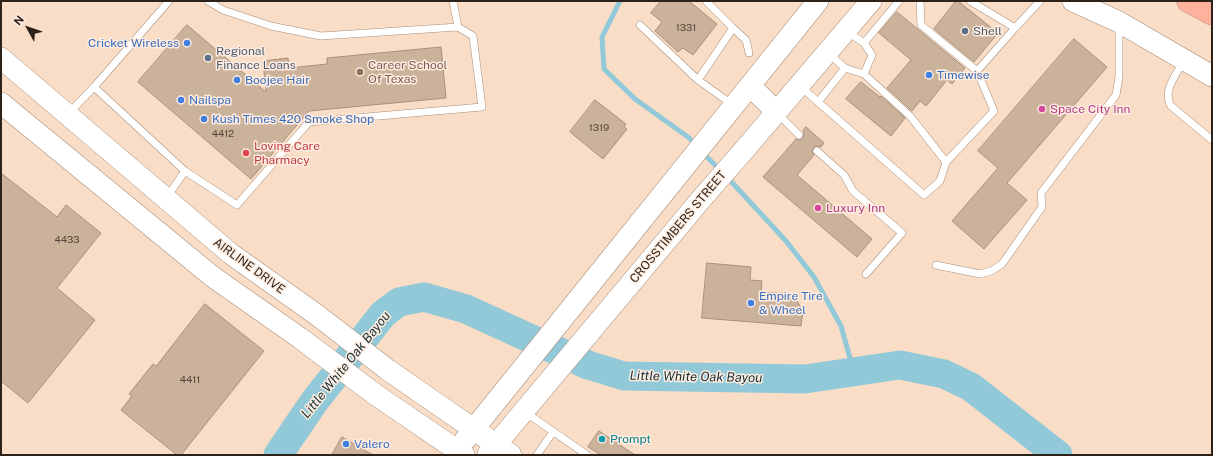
<!DOCTYPE html>
<html>
<head>
<meta charset="utf-8">
<style>
	body { margin:0 }
	#map { position:relative; width:1213px; height:456px; overflow:hidden; background:#f9ddc7; font-family:"Public Sans",sans-serif }
	canvas { display:block }
	.frame { position:absolute; inset:0; border:2px solid #2c221a; pointer-events:none }
	.north { position:absolute; left:8px; top:8px; width:40px; height:40px; -webkit-text-stroke:3px #feecdf; paint-order:stroke; rotate:310deg; font-size:11px; font-weight:700; line-height:16px; text-align:center; color:#2c221a }
	.north::after { content:''; display:block; margin:auto; width:14px; height:18px; background:#2c221a; clip-path:polygon(50% 0,100% 100%,50% 72%,0 100%) }
</style>
</head>
<body>
<div id="map">
<canvas width="1213" height="456"></canvas>
<div class="frame"></div>
<div class="north">N</div>
</div>
<script>
const ctx = document.querySelector('canvas').getContext('2d');
ctx.lineJoin = 'round';
function stroke(path, color, width, dash) { ctx.strokeStyle = color; ctx.lineWidth = width; ctx.lineCap = dash ? 'butt' : 'round'; ctx.setLineDash(dash || []); ctx.stroke(path); }
function paint(path, color) { ctx.fillStyle = color; ctx.fill(path, 'evenodd'); }
function drawText(font, color, halo, rows, align = 'center') {
  ctx.font = font + ' "Public Sans",sans-serif'; ctx.lineWidth = 3; ctx.setLineDash([]); ctx.textBaseline = 'middle'; ctx.strokeStyle = halo; ctx.fillStyle = color; for (const [text, x, y, turn = 0] of rows) {
    ctx.save(); ctx.translate(x, y); ctx.rotate((+turn || 0) * Math.PI / 180); ctx.textAlign = isNaN(turn) ? turn : align; if (halo) ctx.strokeText(text, 0, 0); ctx.fillText(text, 0, 0); ctx.restore();
  }
}
stroke(new Path2D(`
	M620,1L602,37L604,69L635,99L688,137L697,146
	M702,152L720,170
	M727,177L786,241L814,277L841,326L854,372`), '#91c9d8', 5);
stroke(new Path2D(`
	M278,455L314,402L383,314L399,302L424,297L466,309L588,365L624,376L805,379L900,365L944,374L971,387L1058,455`), '#91c9d8', 29);
const building = new Path2D(`
	M661,1H689L717,24L693,55L683,48L678,52L655,31L662,22L651,13Z
	M956,1H958L998,33L974,62L934,29Z
	M897,12L965,68L952,84L947,80L926,106L920,101L912,111L887,88L911,60L879,33Z
	M187,25L266,92L263,61L288,58L289,68L327,64V58L441,47L446,98L309,111L251,179L138,82Z
	M1074,39L1107,67L1007,183L1027,200L984,249L952,221L998,168L978,151Z
	M861,82L880,97L881,96L905,118L891,136L846,99Z
	M595,100L626,124L624,127L627,129L603,159L570,132Z
	M806,127L824,143L821,147L816,146L813,148L812,152L814,155L797,175L872,239L857,257L763,177L796,139L800,140L803,138L804,134L803,131Z
	M1,173L57,217L66,205L101,233L57,288L95,320L28,403L1,381Z
	M707,263L751,267L750,280L762,281L761,292L793,294L803,311L801,326L702,318Z
	M205,304L264,351L181,455H177L121,410L132,396L129,394L153,364L156,366Z
	M599,431L635,455H601L588,447Z
	M342,437L373,455H332Z`);
paint(building, '#cbb39b');
stroke(building, '#a8907a', 1);
const lane = new Path2D(`
	M208,1L223,10L271,26L321,36L458,27L453,1
	M920,1L921,25L977,71L1015,28
	M970,1L1015,28L1040,1
	M640,25L698,80L733,28L706,1
	M733,28L746,40L749,53
	M848,32L864,43L899,1
	M829,54L845,68L864,74L910,116L946,162
	M1183,62C1176,75 1162,91 1171,106L1212,140
	M864,74L872,55L864,43
	M698,80L733,105
	M94,87L169,1
	M801,87L924,195L940,181L946,162L994,111L977,71
	M818,102L845,68
	M69,113L94,87L185,171L167,197
	M778,114L799,135
	M817,151L844,175L853,191L902,233L866,274
	M185,171L237,205L309,122L482,107L473,36L458,27
	M936,265L980,274L991,271L1002,264L1042,207L1041,193L1116,95L1119,77V24
	M525,412L587,455
	M537,455L553,432`);
const secondary = new Path2D(`
	M1073,1L1119,22L1212,76
	M1,58L231,254L317,315L388,370L511,455
	M750,86L777,112
	M1,103L213,277L300,338L376,395L464,455
	M465,440L818,1
	M488,454L703,197L745,149L871,1`);
const highway = new Path2D(`
	M1188,1L1212,14`);
stroke(lane, '#a88e79', 8);
stroke(secondary, '#a88e79', 22);
stroke(highway, '#b47f6e', 23);
stroke(lane, '#fff', 7);
stroke(secondary, '#fff', 21);
stroke(highway, '#feb19c', 22);
for (const [x, y, r, color] of [
	[965,31,4,"#5c6f8a"],
	[187,43,4,"#3f7fe0"],
	[208,58,4,"#5c6f8a"],
	[360,72,4,"#8d6e63"],
	[929,75,4,"#3f7fe0"],
	[237,80,4,"#3f7fe0"],
	[181,100,4,"#3f7fe0"],
	[1042,109,4,"#d1479c"],
	[204,119,4,"#3f7fe0"],
	[246,153,4,"#e0444e"],
	[818,208,4,"#d1479c"],
	[751,303,4,"#3f7fe0"],
	[602,439,4,"#0f9aa8"],
	[346,444,4,"#3f7fe0"]
]) { const dot = new Path2D(); dot.arc(x, y, r, 0, 2 * Math.PI); ctx.fillStyle = color; ctx.fill(dot); stroke(dot, '#feecdf', 1.5); }
drawText('10px', '#54463a', null, [
	["1331",686,28],
	["1319",599,128],
	["4412",223,134],
	["4433",67,240],
	["4411",190,380]
]);
drawText('12px', '#4e5e75', '#feecdf', [
	["Shell",973,31],
	["Regional",216,51],
	["Finance Loans",216,65]
], 'left');
drawText('12px', '#366cbe', '#feecdf', [
	["Cricket Wireless",179,43,"right"],
	["Timewise",937,75],
	["Boojee Hair",245,80],
	["Nailspa",189,100],
	["Kush Times 420 Smoke Shop",212,119],
	["Empire Tire",759,296],
	["& Wheel",759,310],
	["Valero",354,444]
], 'left');
drawText('12px', '#785e54', '#feecdf', [
	["Career School",368,65],
	["Of Texas",368,79]
], 'left');
drawText('12px', '#b23c85', '#feecdf', [
	["Space City Inn",1050,109],
	["Luxury Inn",826,208]
], 'left');
drawText('12px', '#be3a42', '#feecdf', [
	["Loving Care",254,146],
	["Pharmacy",254,160]
], 'left');
drawText('12px', '#2c221a', '#feecdf', [
	["CROSSTIMBERS STREET",678,227,-50],
	["AIRLINE DRIVE",249,266,36]
]);
drawText('12px', '#0d838f', '#feecdf', [
	["Prompt",610,439]
], 'left');
drawText('italic 13px', '#143138', '#feecdf', [
	["Little White Oak Bayou",346,365,-51],
	["Little White Oak Bayou",696,377,1]
]);
</script>
</body>
</html>
